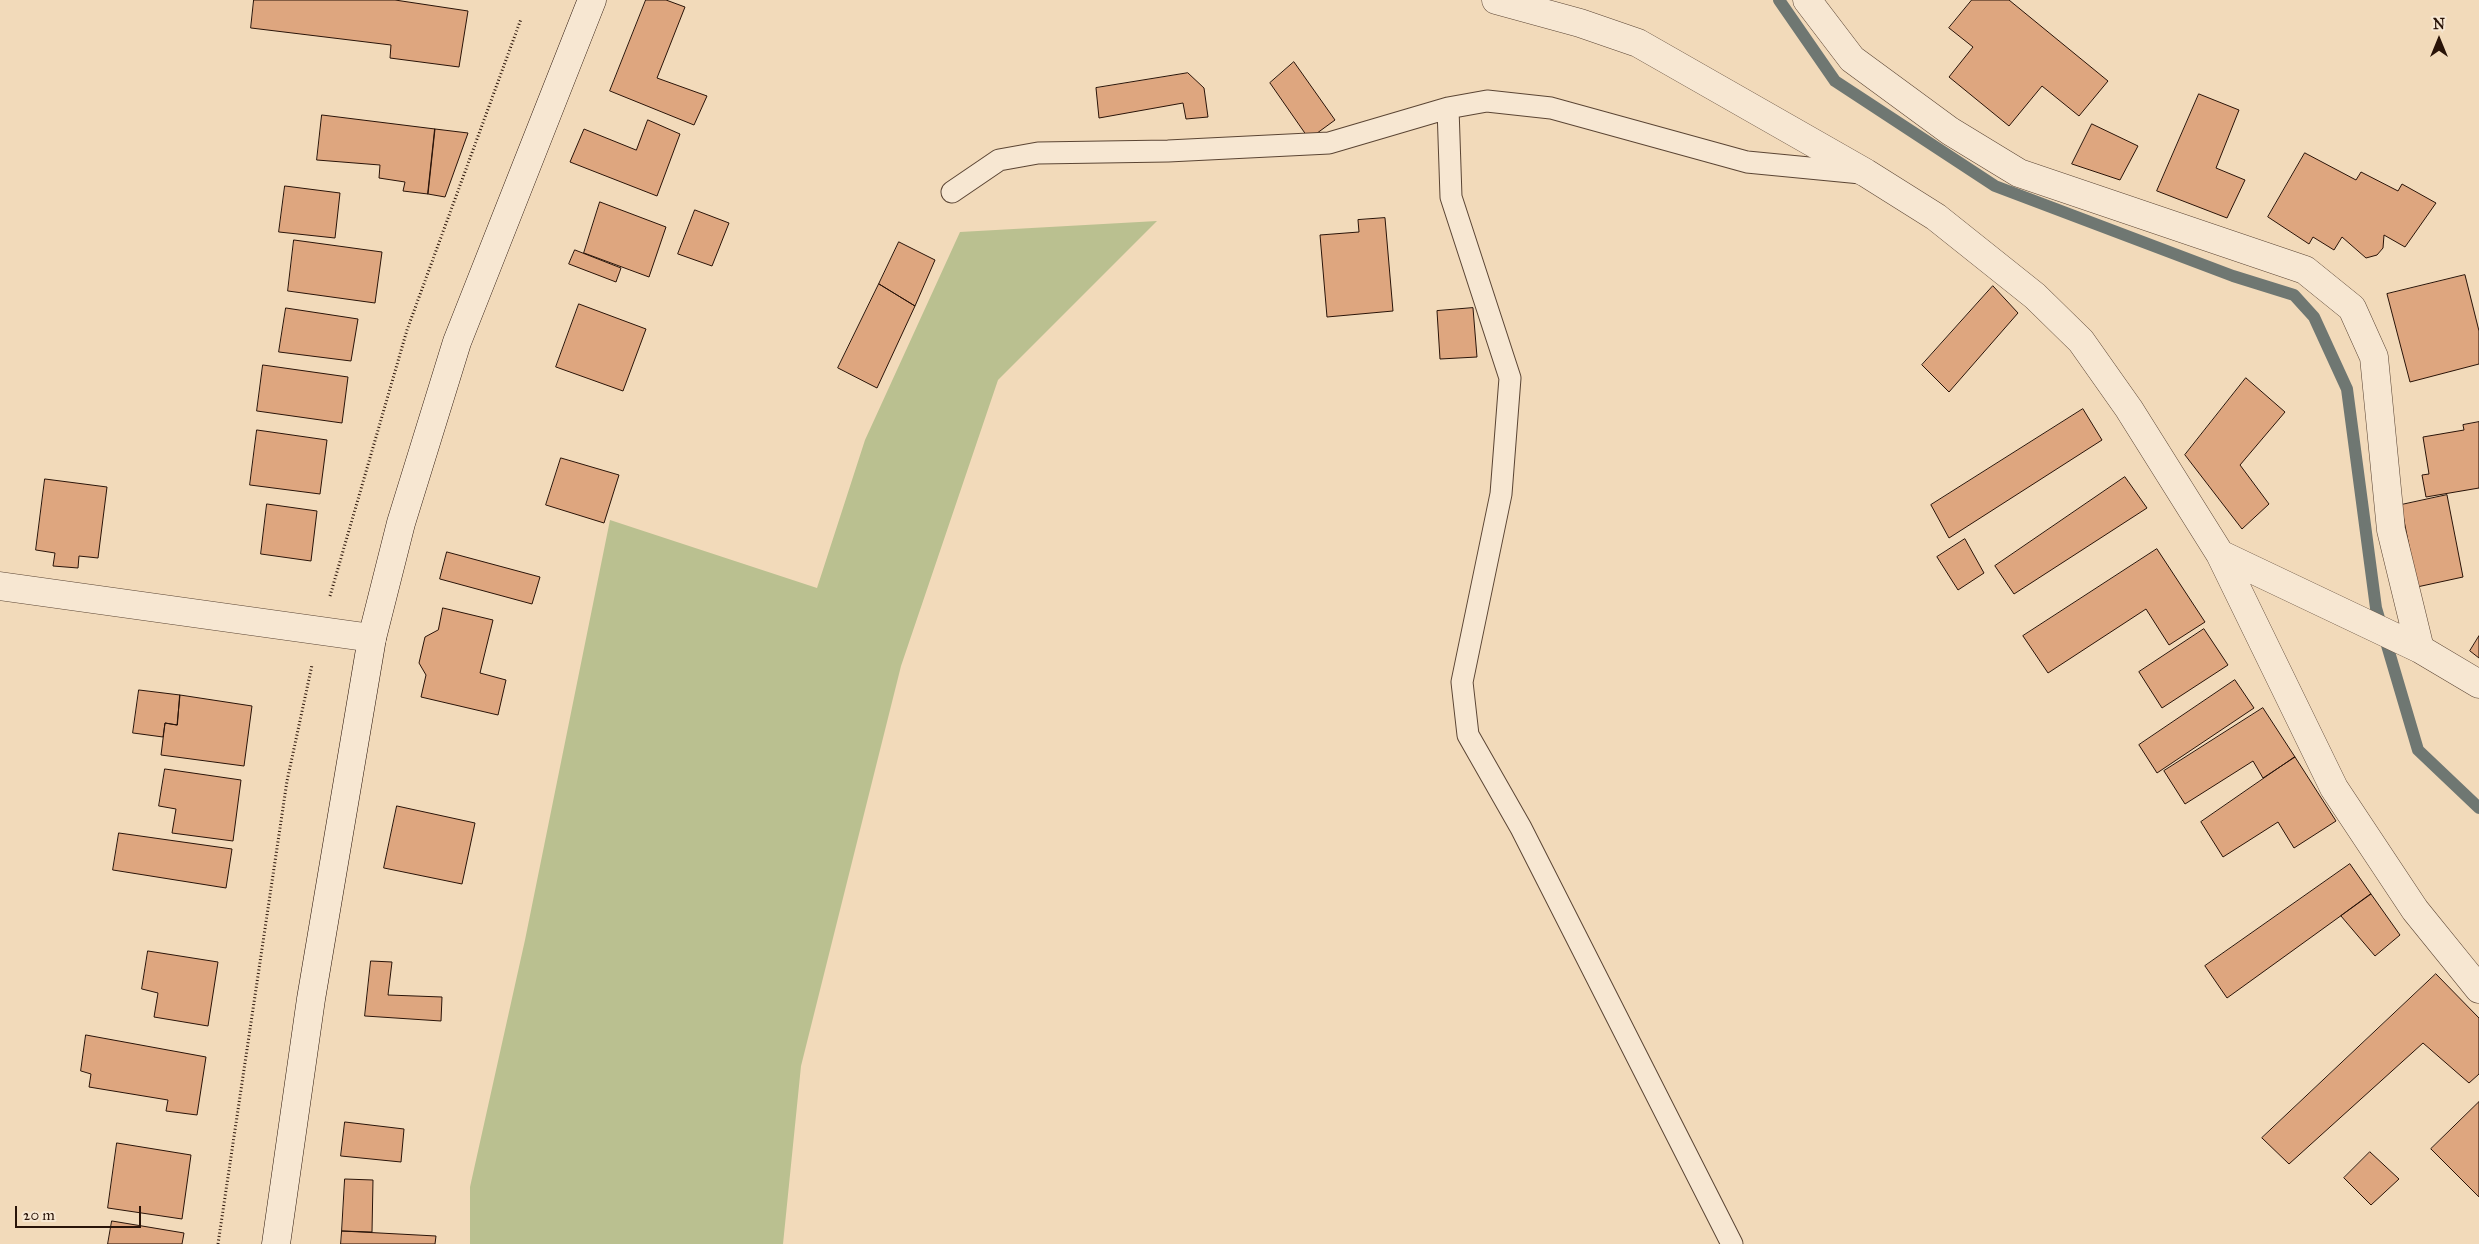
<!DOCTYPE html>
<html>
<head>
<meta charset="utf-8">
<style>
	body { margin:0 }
	#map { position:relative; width:2479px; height:1244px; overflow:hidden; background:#f2daba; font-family:"IM FELL Great Primer",serif }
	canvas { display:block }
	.north { position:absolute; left:2414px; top:15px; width:50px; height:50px; -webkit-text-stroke:4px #f7e7d2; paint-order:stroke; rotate:0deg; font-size:14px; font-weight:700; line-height:20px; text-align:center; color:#291308 }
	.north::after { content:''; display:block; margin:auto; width:18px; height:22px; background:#291308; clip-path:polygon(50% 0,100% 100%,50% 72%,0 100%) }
	.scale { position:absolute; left:15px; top:1206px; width:126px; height:22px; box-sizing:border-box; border:2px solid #291308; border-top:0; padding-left:6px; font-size:15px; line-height:18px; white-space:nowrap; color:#291308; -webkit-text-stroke:4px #f7e7d2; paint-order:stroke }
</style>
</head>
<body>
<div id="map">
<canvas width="2479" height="1244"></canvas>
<div class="north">N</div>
<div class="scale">20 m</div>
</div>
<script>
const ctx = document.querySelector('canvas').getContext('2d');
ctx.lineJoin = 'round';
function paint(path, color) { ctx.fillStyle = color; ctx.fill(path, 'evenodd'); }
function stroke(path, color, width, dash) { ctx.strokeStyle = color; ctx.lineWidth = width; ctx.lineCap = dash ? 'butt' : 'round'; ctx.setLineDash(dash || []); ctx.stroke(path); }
paint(new Path2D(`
	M1157,221L998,380L901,666L801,1066L783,1244H470V1187L525,940L610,520L817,588L865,440L960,232Z`), '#bac090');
stroke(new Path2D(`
	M1779,0L1835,81L1995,186L2233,276L2294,295L2314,317L2347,389L2376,608L2418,750L2479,808`), '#6f7772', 12);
const building = new Path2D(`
	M254,0H395L468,11L459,67L390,58L391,45L251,28Z
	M646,0H666L685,7L657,78L707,96L694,125L610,91Z
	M1972,0H2009L2108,81L2079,116L2042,86L2009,126L1949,77L1973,47L1949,28Z
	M1294,62L1335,120L1309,139L1270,83Z
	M1188,73L1204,88L1208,117L1186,119L1183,103L1099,118L1096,88Z
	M2199,94L2239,110L2216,168L2245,180L2227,218L2157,191Z
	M322,115L435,129L428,194L403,191L405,182L379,178L380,165L317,160Z
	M648,120L680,134L657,196L570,162L584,129L636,150Z
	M2092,124L2138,146L2120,180L2072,164Z
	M435,129L468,133L445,197L428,194Z
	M2305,153L2356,180L2361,172L2398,191L2402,184L2436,203L2405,247L2384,235L2383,248L2377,255L2366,258L2342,237L2334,250L2313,237L2309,244L2268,217Z
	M285,186L340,193L335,238L279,232Z
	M600,202L666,227L649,277L584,253Z
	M695,210L729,223L712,266L678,254Z
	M1385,218L1393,311L1327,317L1320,235L1359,232L1358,220Z
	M294,240L382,252L375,303L288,291Z
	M899,242L935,260L915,306L879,284Z
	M575,250L621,268L616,282L569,264Z
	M2465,275L2479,331V364L2410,382L2387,294Z
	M879,284L915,306L877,388L838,368Z
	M1993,286L2018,313L1949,392L1922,365Z
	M579,304L646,329L623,391L556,367Z
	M286,308L358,319L351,361L279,352Z
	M1473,308L1477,357L1440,359L1437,311Z
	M263,365L348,377L342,423L257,411Z
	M2246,378L2285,412L2240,465L2269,504L2242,529L2185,455Z
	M2083,409L2102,440L1949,538L1931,505Z
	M2479,422V488L2426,497L2422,475L2429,474L2423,437L2464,430L2463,425Z
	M257,430L327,440L320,494L250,485Z
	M561,458L619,475L604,523L546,505Z
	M2125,477L2147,508L2014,594L1995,566Z
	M45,479L107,487L98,558L79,556L78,568L53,566L55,553L36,550Z
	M2447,495L2463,577L2417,587L2401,505Z
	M267,504L317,511L311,561L261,554Z
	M1965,539L1984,573L1958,590L1937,557Z
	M2157,549L2205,622L2169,645L2146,609L2048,673L2023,636Z
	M447,552L540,577L532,604L440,579Z
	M443,608L493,620L480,673L506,680L498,715L421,697L426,675L419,663L425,637L438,630Z
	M2204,629L2228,665L2162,708L2139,672Z
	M2479,636V658L2470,651Z
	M2235,680L2254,708L2157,773L2139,745Z
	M139,690L180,695L177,725L165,723L163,737L133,733Z
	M180,695L252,706L244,766L161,755L165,723L177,725Z
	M2263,708L2295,757L2263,778L2253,761L2185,804L2164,771Z
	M2295,757L2336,821L2294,848L2278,822L2223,857L2201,822Z
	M165,769L241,780L233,841L172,833L176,809L159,806Z
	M397,806L475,823L462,884L384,868Z
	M119,833L232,849L226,888L113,870Z
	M2350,864L2371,894L2227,998L2205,966Z
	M2371,894L2400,935L2375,956L2341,916Z
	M148,951L218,962L208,1026L154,1017L158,993L142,989Z
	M371,961L392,962L388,995L442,997L441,1021L365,1016Z
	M2436,974L2479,1018V1074L2469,1083L2423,1043L2289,1164L2262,1138Z
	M86,1035L206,1057L197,1115L166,1111L168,1100L89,1087L91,1074L81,1071Z
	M2479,1102V1197L2431,1149Z
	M345,1122L404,1129L401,1162L341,1156Z
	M117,1143L191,1155L182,1219L108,1208Z
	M2370,1152L2399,1179L2371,1205L2344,1178Z
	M345,1179L373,1180L372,1232L342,1231Z
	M112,1221L184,1233L182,1244H108Z
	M342,1231L436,1236L435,1244H341Z`);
paint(building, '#dea67f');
stroke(building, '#291308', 1);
const service = new Path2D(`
	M1448,108L1451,197L1510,378L1501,494L1462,682L1468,735L1521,828L1732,1244
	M952,192L999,160L1038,153L1168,151L1329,143L1448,108L1487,101L1551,108L1747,162L1861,173`);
const minor = new Path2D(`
	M1496,0L1580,23L1638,43L1866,173L1936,217L2035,296L2081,341L2129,409L2220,554L2334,788L2415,910L2479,989
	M1807,0L1852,59L1950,131L2019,173L2305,270L2352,308L2374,357L2391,530L2420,649
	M2220,554L2420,649L2479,684
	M0,586L372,638`);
const secondary = new Path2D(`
	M276,1244L311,999L372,638L401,523L457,342L592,0`);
stroke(service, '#5b4534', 23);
stroke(minor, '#5b4534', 29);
stroke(secondary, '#291308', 29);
stroke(new Path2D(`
	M330,596L407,330L521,19
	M218,1244L287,781L312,665`), '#291308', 3, [1, 2.5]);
stroke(service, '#f7e7d2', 21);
stroke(minor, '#f7e7d2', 28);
stroke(secondary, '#f7e7d2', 28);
</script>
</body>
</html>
